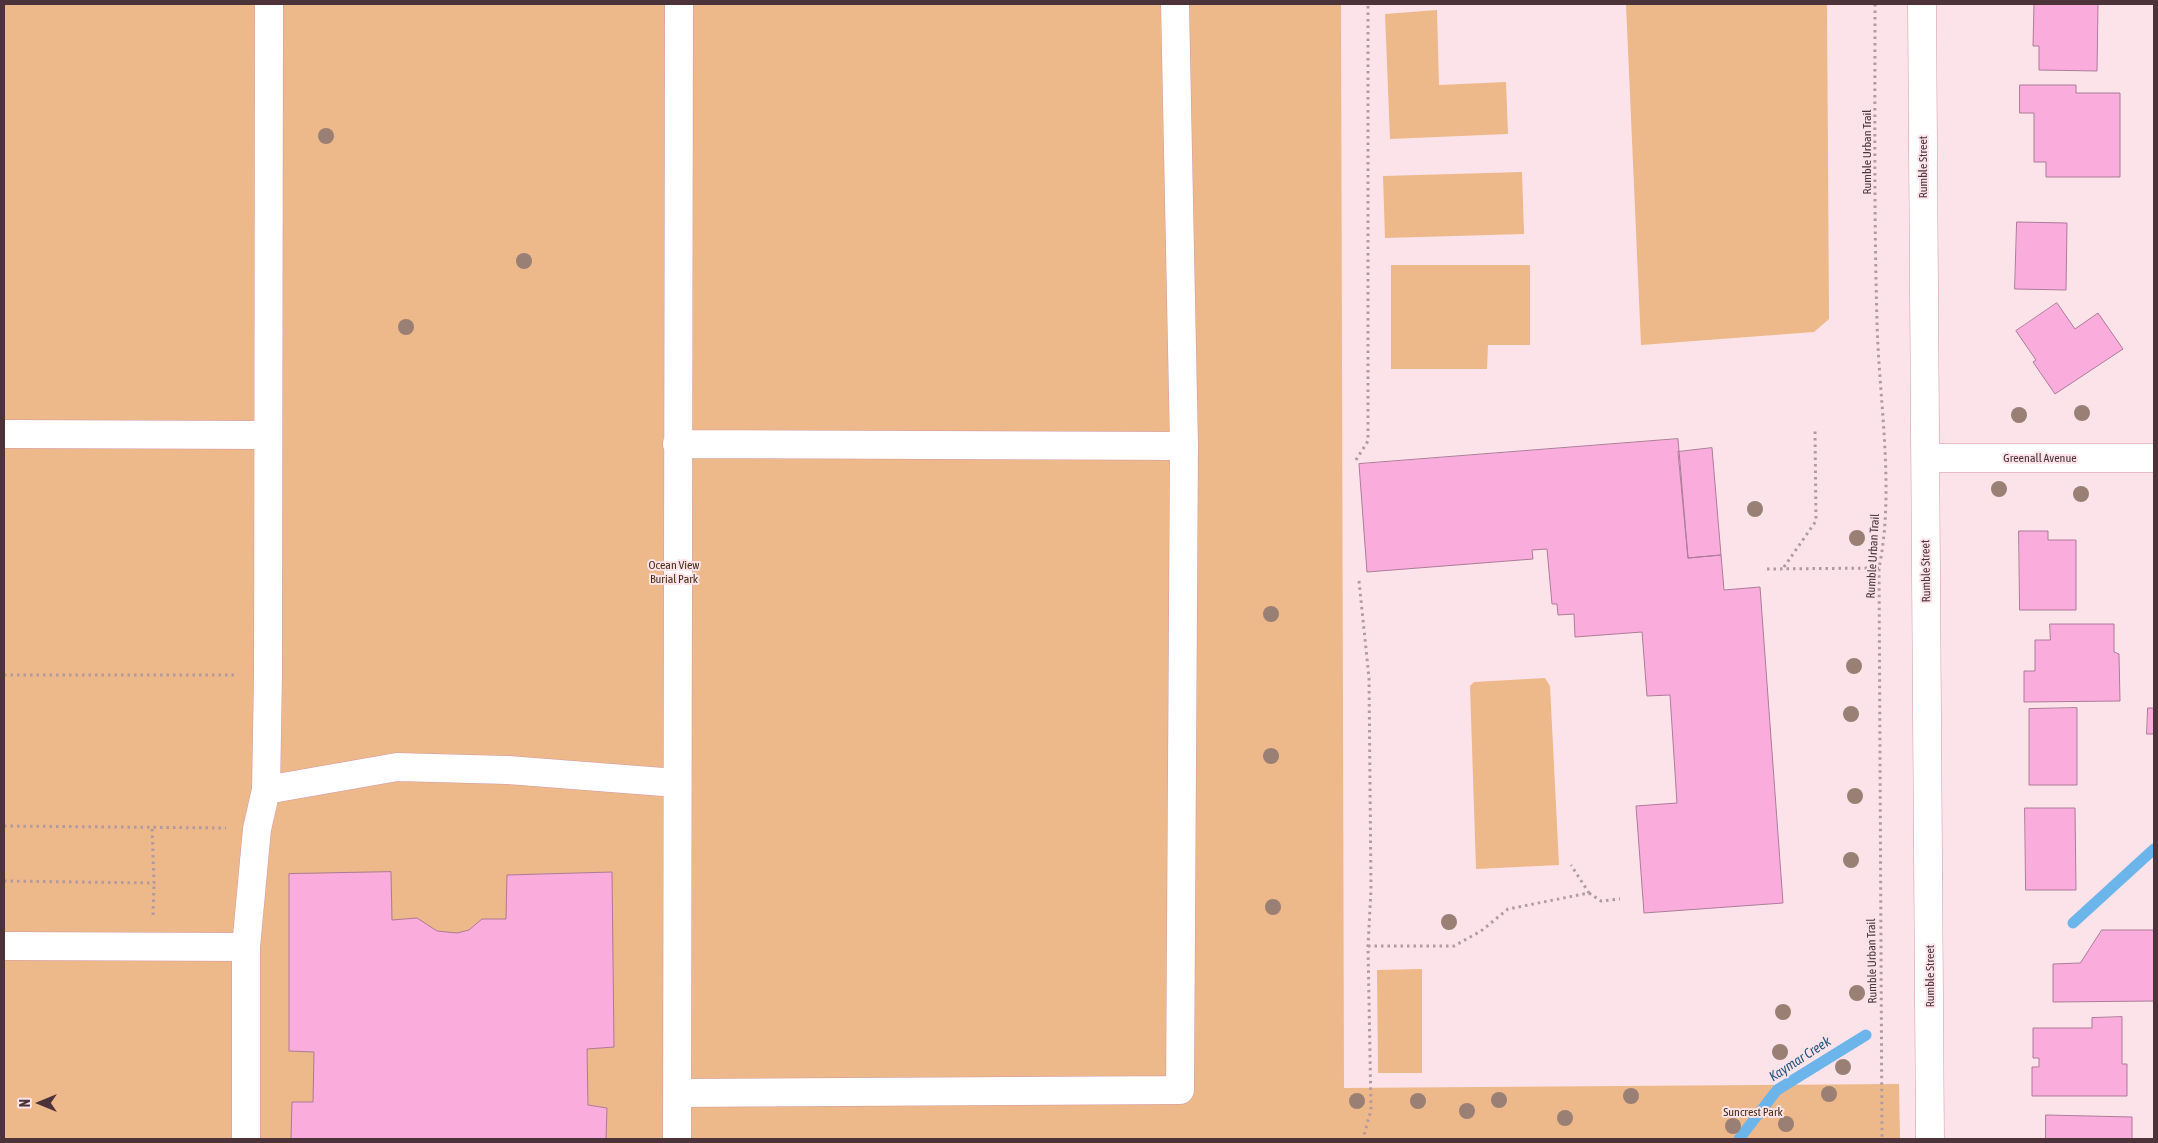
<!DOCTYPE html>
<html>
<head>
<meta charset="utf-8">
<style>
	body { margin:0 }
	#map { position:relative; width:2158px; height:1143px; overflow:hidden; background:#fce3e9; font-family:"Asap Condensed",sans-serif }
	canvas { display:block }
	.frame { position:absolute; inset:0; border:5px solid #4c3339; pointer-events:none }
	.north { position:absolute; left:15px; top:1078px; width:50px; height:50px; -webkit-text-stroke:4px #fce3e9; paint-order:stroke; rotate:270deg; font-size:14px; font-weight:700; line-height:20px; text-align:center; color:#4c3339 }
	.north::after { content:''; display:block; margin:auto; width:18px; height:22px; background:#4c3339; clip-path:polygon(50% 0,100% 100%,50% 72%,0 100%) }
</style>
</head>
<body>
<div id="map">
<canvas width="2158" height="1143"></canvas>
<div class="frame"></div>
<div class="north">N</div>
</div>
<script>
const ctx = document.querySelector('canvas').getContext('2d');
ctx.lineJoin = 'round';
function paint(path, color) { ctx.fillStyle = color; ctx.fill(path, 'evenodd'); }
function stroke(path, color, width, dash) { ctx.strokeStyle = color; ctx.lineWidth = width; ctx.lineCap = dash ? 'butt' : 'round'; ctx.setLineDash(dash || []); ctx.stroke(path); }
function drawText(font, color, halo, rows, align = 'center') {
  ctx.font = font + ' "Asap Condensed",sans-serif'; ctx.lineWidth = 4; ctx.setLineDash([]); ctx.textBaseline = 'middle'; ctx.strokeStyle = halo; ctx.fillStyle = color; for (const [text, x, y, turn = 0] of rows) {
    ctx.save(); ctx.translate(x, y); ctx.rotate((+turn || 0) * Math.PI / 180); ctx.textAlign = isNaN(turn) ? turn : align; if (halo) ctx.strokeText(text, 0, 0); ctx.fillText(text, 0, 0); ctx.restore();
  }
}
paint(new Path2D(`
	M4,4H1341L1344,1088L1899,1084L1900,1139H4Z
	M1626,4H1827L1829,319L1814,332L1641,345Z
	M1437,10L1439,85L1506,82L1508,134L1390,139L1385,14Z
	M1522,172L1524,234L1385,238L1383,176Z
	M1391,265H1530V345H1488L1487,369H1391Z
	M1545,678L1550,686L1559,865L1476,869L1470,686L1474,682Z
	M1422,969V1073H1378L1377,970Z`), '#edb88a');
stroke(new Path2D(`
	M2073,923L2154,849
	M1739,1139L1777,1090L1866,1035`), '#6cb5eb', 11);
const building = new Path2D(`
	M2039,4H2098L2097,71L2039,70V46H2033L2034,5Z
	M2020,85H2076V93H2120V177H2046V162H2034V113H2020Z
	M2017,222L2067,223L2066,290L2015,289Z
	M2057,303L2075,329L2098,313L2123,349L2055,394L2033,362L2036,360L2016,331Z
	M1678,439L1688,558L1721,555L1724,590L1760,587L1783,903L1644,913L1636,806L1677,803L1670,695L1647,696L1642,632L1575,637L1574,614L1558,615L1557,604H1552L1547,549L1532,550L1533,559L1367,572L1359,464Z
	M1712,448L1721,555L1688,558L1678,452Z
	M2019,531H2048V540H2076V610H2020Z
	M2050,624H2114V652L2119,654L2120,701L2024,702V671H2035V640H2050Z
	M2077,708V785H2029V709Z
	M2148,708H2154V734H2147Z
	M2025,808H2075L2076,890H2026Z
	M391,872L392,920L417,918L437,931L457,933L469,930L482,919H506L507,875L612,872L614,1047L587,1049L588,1105L607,1108L606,1139H291L292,1102H313L314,1052L289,1051V874Z
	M2102,930H2154V1001L2053,1002V964L2080,963Z
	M2122,1017V1064H2127V1096H2032V1067H2039V1058H2033V1028H2092V1018Z
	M2046,1115L2132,1117V1139H2046Z`);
paint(building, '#faaddc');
stroke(building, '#ac7b98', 1);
const minor = new Path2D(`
	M1922,4L1930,1139
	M4,434L267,435
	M677,444L1184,446
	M1926,458H2154
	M266,790L397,767L508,770L676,783
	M4,946L246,947L257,829L266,790L268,675L269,4
	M246,947V1139
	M678,1093L1180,1090L1184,446L1175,4
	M677,1139L679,4`);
stroke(minor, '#d398a7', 29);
stroke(new Path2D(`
	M1875,4C1875,110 1874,216 1877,322C1879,401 1895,490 1879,568L1882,1139
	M1356,460L1368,441V4
	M1784,567L1816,521L1815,431
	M1767,569L1879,568
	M1359,581L1369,678L1371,890L1368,946L1371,1110L1363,1139
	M4,675H235
	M4,826L226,828
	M4,881L154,883L152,826
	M1589,893L1601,901L1620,899
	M153,915L154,883
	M1368,946H1454L1481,931L1508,909L1589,893L1571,865`), '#b39aa0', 3, [2.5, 4]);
stroke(minor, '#fff', 28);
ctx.fillStyle = '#997f74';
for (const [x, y] of [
	[326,136],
	[524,261],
	[406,327],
	[2082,413],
	[2019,415],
	[1999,489],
	[2081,494],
	[1755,509],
	[1857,538],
	[1271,614],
	[1854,666],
	[1851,714],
	[1271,756],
	[1855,796],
	[1851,860],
	[1273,907],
	[1449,922],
	[1857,993],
	[1783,1012],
	[1780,1052],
	[1843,1067],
	[1829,1094],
	[1631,1096],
	[1499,1100],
	[1357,1101],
	[1418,1101],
	[1467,1111],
	[1565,1118],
	[1786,1124],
	[1733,1126]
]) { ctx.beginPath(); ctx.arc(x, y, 8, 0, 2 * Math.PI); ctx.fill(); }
drawText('12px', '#4c3339', '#fce3e9', [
	["Rumble Urban Trail",1867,152,-90],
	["Rumble Street",1923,167,-90],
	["Greenall Avenue",2040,458],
	["Rumble Urban Trail",1873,556,-87],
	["Rumble Street",1926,571,-91],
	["Rumble Urban Trail",1872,961,-91],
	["Rumble Street",1930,976,-90]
]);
drawText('12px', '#482e14', '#fce3e9', [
	["Ocean View",674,565],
	["Burial Park",674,579],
	["Suncrest Park",1753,1112]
]);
drawText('italic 14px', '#23587d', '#fce3e9', [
	["Kaymar Creek",1800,1059,-33]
]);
</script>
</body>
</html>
